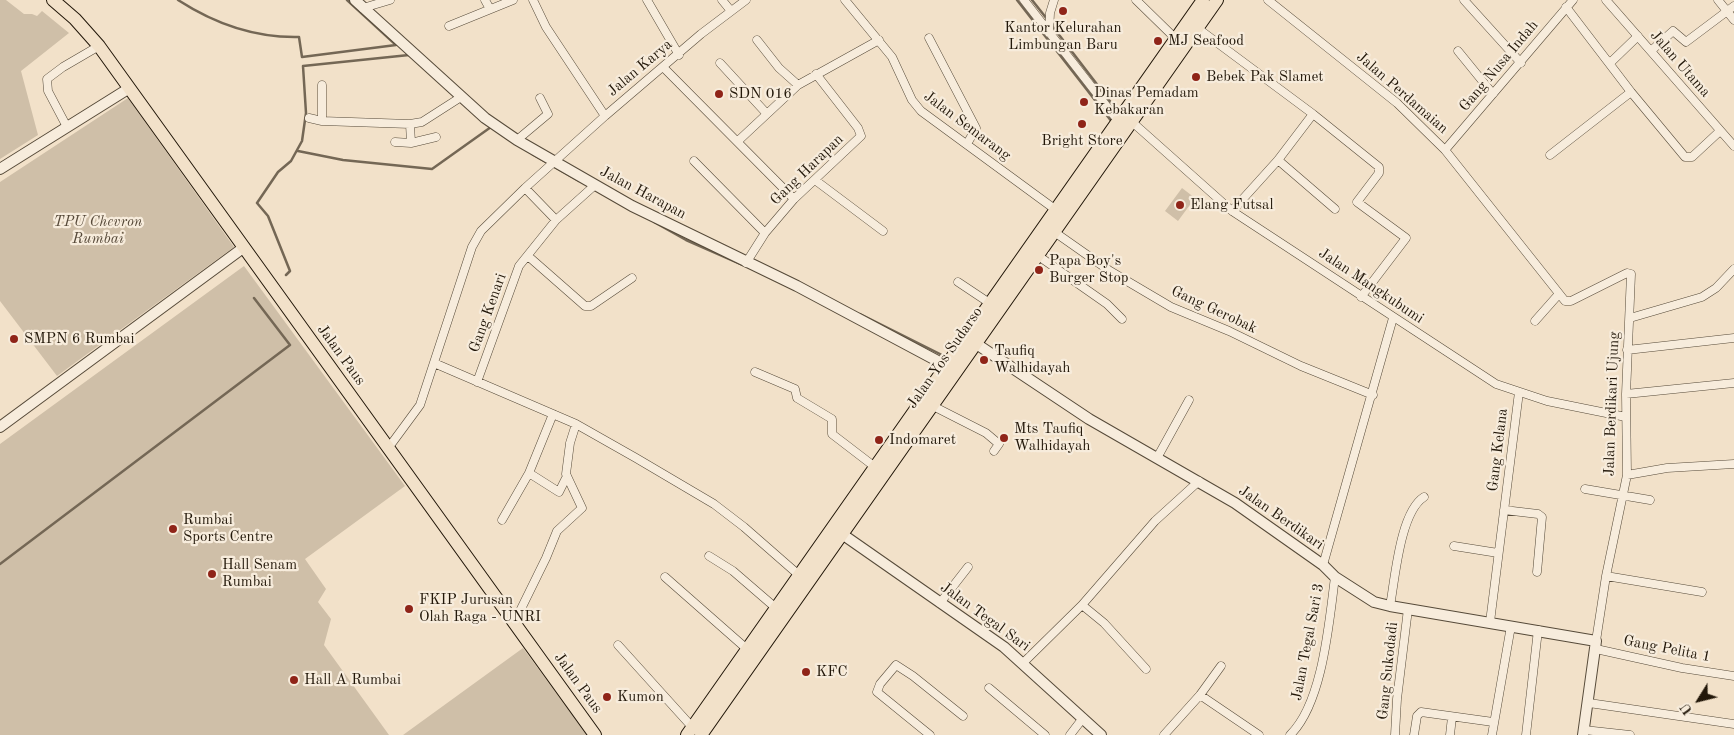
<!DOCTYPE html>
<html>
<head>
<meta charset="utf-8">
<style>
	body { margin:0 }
	#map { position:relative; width:1734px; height:735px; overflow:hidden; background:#f2e1c9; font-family:"Old Standard TT",serif }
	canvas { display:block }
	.north { position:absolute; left:1674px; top:675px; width:50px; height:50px; -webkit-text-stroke:4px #f7ecdc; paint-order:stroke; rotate:234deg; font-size:14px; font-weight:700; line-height:20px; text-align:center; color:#221709 }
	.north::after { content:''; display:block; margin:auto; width:18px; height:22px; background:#221709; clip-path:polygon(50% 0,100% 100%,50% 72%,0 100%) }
</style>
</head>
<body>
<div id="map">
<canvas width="1734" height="735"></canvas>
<div class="north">U</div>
</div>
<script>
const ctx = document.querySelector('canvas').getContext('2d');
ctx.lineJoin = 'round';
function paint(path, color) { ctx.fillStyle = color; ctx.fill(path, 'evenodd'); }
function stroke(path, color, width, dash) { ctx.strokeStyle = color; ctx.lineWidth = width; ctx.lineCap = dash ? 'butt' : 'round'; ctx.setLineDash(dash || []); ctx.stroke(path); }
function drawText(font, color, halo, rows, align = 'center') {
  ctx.font = font + ' "Old Standard TT",serif'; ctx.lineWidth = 4.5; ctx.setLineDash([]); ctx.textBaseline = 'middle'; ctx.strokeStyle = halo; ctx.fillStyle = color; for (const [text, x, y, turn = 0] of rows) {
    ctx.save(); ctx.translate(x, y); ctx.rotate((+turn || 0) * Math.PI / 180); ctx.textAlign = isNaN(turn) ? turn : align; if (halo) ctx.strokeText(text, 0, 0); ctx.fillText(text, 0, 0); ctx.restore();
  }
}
paint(new Path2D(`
	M0,0H6L24,14H32L37,16L42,11L69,33L21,71L38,135L0,159Z
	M128,98L234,247L57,376L0,301V182Z
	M1182,188L1195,198L1178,221L1165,211Z
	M244,266L405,486L305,559L326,589L318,602L331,619L324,645L389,735H0V444Z
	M523,648L587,735H403Z`), '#cfbfa8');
stroke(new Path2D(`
	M178,0C215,24 254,38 299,37L302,57L396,45
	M347,0L396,45
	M1017,0L1112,122
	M1032,0L1047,19
	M1053,27L1119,113
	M298,151L343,160L432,169L491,127
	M532,154L579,181
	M654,222L686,240L743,265
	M286,275L290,271L268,216L257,203L278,172L291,161L302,141L306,113L303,66L409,55
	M860,314L946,357
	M0,564L290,345L254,298`), '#746755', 2.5);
const minor = new Path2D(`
	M485,0L490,9
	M533,0L546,27L605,116
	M647,0L679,55
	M722,0L731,11
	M845,0L892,57L912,100L921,111L1056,210
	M1024,0L1119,122
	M1136,0L1176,39
	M1268,0L1397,103L1445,150L1565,301H1571L1627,273L1631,274L1626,394L1627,475L1606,576L1596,641
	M1464,0L1521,63
	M1606,0L1734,146
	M1718,0L1734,20
	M1566,7L1631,92L1685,157H1692L1720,131
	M363,8L390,0
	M449,26L513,0
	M1196,27L1313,114L1379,167V173L1357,202L1406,238L1361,297
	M1049,33L1050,13L1054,0
	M929,38L976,128L967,144
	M757,40L779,68L798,85
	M1652,50L1673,31L1686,42L1734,6
	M1458,51L1493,94
	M720,63L767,114
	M1610,63L1638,36
	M663,67L794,199
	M322,85V121
	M309,118L322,121L410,124L422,122L461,97
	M1131,121L1232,211L1496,384L1547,401L1626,417
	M410,124L411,143
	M67,127L48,91L47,79L63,67L99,46
	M517,140L548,114L540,98
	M738,141L798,85L879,40
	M395,142L411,143L436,137
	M1445,150L1573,0
	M1550,155L1631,92
	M1278,160L1335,209
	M694,161L765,233
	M815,180L883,231
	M525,188L556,220
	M1232,211L1278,160L1313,114
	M1053,231L1110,271L1171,307L1229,331L1301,366L1373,395
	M1037,255L1107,304L1122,319
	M528,256L585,306H591L632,278
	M746,263L765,233L794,199L861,136L858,128L816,74
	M958,282L991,304
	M1630,318L1702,297L1716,288L1734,269
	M1535,321L1558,295
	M1627,350L1734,338
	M434,363L576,424L636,458L714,504L744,527L800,576
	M755,372L795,389L797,398L832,419V434L875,467
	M477,382L519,266L556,220L595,185
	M1626,394L1734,383
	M931,405L986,433L999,444L994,451
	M553,414L529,473L559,492L567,476
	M392,443L420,405L472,247L481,231L525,188L605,116L701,34L746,0
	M1157,458L1189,400
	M1627,475L1667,468L1734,464
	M1585,489L1650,500
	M1504,510L1538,514L1542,517L1537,572
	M502,520L529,473
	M1454,546L1498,553
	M709,556L733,571L777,609
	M1323,565L1393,318
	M1606,576L1702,592
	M665,577L748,650
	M940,603L968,567
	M1082,605L1104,623L1146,669
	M1390,606C1395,579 1400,512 1424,497
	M518,615L546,558L557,531L582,508L566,474L570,443L576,424
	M1490,622L1519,392
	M618,645L693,728
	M1596,649L1682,668L1734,676
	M1023,663L1082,605L1155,521L1199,481
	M989,688L1045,735
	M1200,695L1259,735
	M1589,703L1734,724
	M1584,730L1630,735
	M930,735L877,692L880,684L896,665L913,676L963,716
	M1070,735L1083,718
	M1164,735L1200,695L1221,666
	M1290,735C1323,703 1329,622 1335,577
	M1395,735L1397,699L1408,609
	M1414,735L1417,716L1421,712L1493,722
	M1450,735L1452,717
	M1492,735L1511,626
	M1526,735L1538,630`);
const tertiary = new Path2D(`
	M355,0L485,118L517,140L632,206L797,286L947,366
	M0,169L128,89
	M975,343L1089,419L1235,503L1323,565L1335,577L1374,602L1390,606L1596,641L1583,735
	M0,427L243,248
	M842,534L1004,647L1101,735`);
const primary = new Path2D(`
	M53,0L75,19L99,46L595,735
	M687,735L1203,0
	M701,735L1217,0`);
stroke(minor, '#564a39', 9);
stroke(tertiary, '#564a39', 12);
stroke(primary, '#221709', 14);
stroke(minor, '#f7ecdc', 8);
stroke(tertiary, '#f7ecdc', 10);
stroke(primary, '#f2e1c9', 12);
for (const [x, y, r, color] of [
	[1063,11,5,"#8f2418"],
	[1158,41,5,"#8f2418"],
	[1196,77,5,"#8f2418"],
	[719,94,5,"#8f2418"],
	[1084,102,5,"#8f2418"],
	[1082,124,5,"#8f2418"],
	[1180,205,5,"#8f2418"],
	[1039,270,5,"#8f2418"],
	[14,339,5,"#8f2418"],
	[984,360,5,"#8f2418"],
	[1004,438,5,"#8f2418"],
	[879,440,5,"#8f2418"],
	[173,529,5,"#8f2418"],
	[212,574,5,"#8f2418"],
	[409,609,5,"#8f2418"],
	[806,672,5,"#8f2418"],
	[294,680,5,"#8f2418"],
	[607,697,5,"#8f2418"]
]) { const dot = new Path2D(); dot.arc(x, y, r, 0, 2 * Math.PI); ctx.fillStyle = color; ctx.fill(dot); stroke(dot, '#f7ecdc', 2); }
drawText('15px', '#221709', '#f7ecdc', [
	["Kantor Kelurahan",1063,28,"center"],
	["Limbungan Baru",1063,45,"center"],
	["MJ Seafood",1168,41],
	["Bebek Pak Slamet",1206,77],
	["Dinas Pemadam",1094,93],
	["Kebakaran",1094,110],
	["SDN 016",729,94],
	["Bright Store",1082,141,"center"],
	["Elang Futsal",1190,205],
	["Papa Boy's",1049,261],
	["Burger Stop",1049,278],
	["SMPN 6 Rumbai",24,339],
	["Taufiq",994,351],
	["Walhidayah",994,368],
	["Mts Taufiq",1014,429],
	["Walhidayah",1014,446],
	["Indomaret",889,440],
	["Rumbai",183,520],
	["Sports Centre",183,537],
	["Hall Senam",222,565],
	["Rumbai",222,582],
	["FKIP Jurusan",419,600],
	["Olah Raga - UNRI",419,617],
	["KFC",816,672],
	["Hall A Rumbai",304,680],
	["Kumon",617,697]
], 'left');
drawText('15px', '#221709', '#f7ecdc', [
	["Jalan Utama",1680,64,49],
	["Gang Nusa Indah",1499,66,-50],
	["Jalan Karya",640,68,-40],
	["Jalan Perdamaian",1402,93,41],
	["Jalan Semarang",967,126,37],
	["Gang Harapan",807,170,-44],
	["Jalan Harapan",643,193,28],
	["Jalan Mangkubumi",1371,286,34],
	["Gang Gerobak",1214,310,25],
	["Gang Kenari",488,313,-70],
	["Jalan Paus",341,355,54],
	["Jalan Yos Sudarso",945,358,-55],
	["Jalan Berdikari Ujung",1612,404,-88],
	["Gang Kelana",1498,450,-83],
	["Jalan Berdikari",1281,518,35],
	["Jalan Tegal Sari",985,617,36],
	["Jalan Tegal Sari 3",1308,642,-79],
	["Gang Pelita 1",1667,649,11],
	["Gang Sukodadi",1388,671,-84],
	["Jalan Paus",578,683,54]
]);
drawText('italic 15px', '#564939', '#f7ecdc', [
	["TPU Chevron",98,222],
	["Rumbai",98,239]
]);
</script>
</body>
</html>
